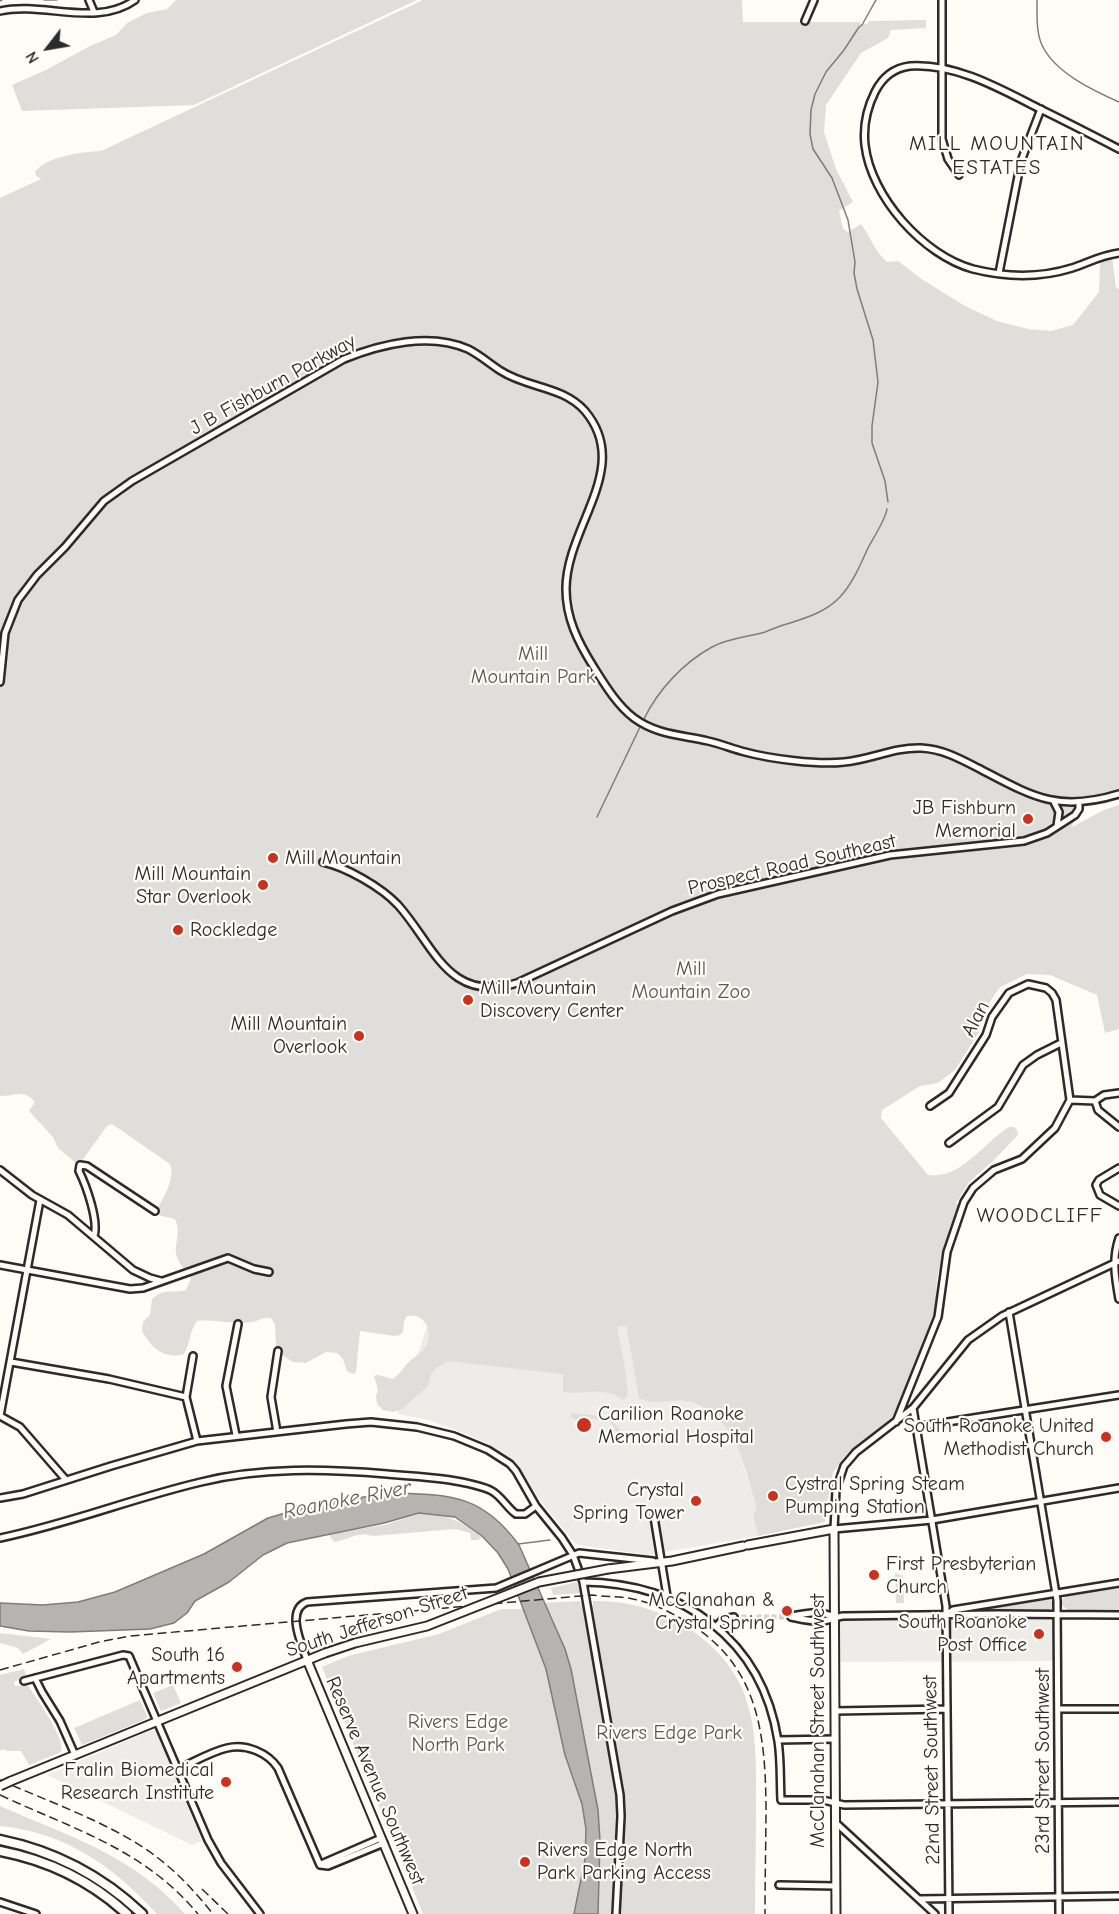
<!DOCTYPE html>
<html>
<head>
<meta charset="utf-8">
<style>
	body { margin:0 }
	#map { position:relative; width:1119px; height:1914px; overflow:hidden; background:#fdfcf7; font-family:"Comic Neue",sans-serif }
	canvas { display:block }
	.north { position:absolute; left:18px; top:18px; width:60px; height:60px; -webkit-text-stroke:4px #fdfcf7; paint-order:stroke; rotate:239deg; font-size:16px; font-weight:700; line-height:24px; text-align:center; color:#2b2b2b }
	.north::after { content:''; display:block; margin:auto; width:21px; height:27px; background:#2b2b2b; clip-path:polygon(50% 0,100% 100%,50% 72%,0 100%) }
</style>
</head>
<body>
<div id="map">
<canvas width="1119" height="1914"></canvas>
<div class="north">N</div>
</div>
<script>
const ctx = document.querySelector('canvas').getContext('2d');
ctx.lineJoin = 'round';
function paint(path, color) { ctx.fillStyle = color; ctx.fill(path, 'evenodd'); }
function stroke(path, color, width, dash) { ctx.strokeStyle = color; ctx.lineWidth = width; ctx.lineCap = dash ? 'butt' : 'round'; ctx.setLineDash(dash || []); ctx.stroke(path); }
function drawText(font, color, halo, rows, align = 'center') {
  ctx.font = font + ' "Comic Neue",sans-serif'; ctx.lineWidth = 4.5; ctx.setLineDash([]); ctx.textBaseline = 'middle'; ctx.strokeStyle = halo; ctx.fillStyle = color; for (const [text, x, y, turn = 0] of rows) {
    ctx.save(); ctx.translate(x, y); ctx.rotate((+turn || 0) * Math.PI / 180); ctx.textAlign = isNaN(turn) ? turn : align; if (halo) ctx.strokeText(text, 0, 0); ctx.fillText(text, 0, 0); ctx.restore();
  }
}
paint(new Path2D(`
	M435,1302L609,1327L626,1326L639,1399L656,1402L687,1401L705,1409L721,1420L733,1434L757,1507L753,1516L758,1536L648,1555L578,1545L575,1543L541,1502L515,1461L487,1443L456,1430L428,1420L398,1414Z
	M1058,1613V1661L834,1662V1617Z
	M152,1730L157,1732L202,1841L192,1845L47,1775Z`), '#edece8');
paint(new Path2D(`
	M176,0H417L194,105L22,111L12,85L46,70L90,46L116,35L127,23L147,13L167,9Z
	M423,0H742L743,22H861L860,24H867L869,21L926,20V28L891,30L888,38L861,53L826,105L824,132L836,169L853,202L839,211L843,229L848,232L861,224C870,236 875,252 887,262L898,261L923,280L965,306L997,321L1028,329L1051,331L1073,325L1099,292L1100,261L1112,257L1116,288L1119,289V792L1079,802L1072,827L1104,810L1119,805V1029L1105,1033L1097,995L1050,975L1027,974L1000,987L985,1009L979,1032L955,1070L938,1083L920,1086L882,1110L881,1118L928,1175C961,1180 983,1143 1009,1127H1014L1017,1130L1018,1135L994,1160L969,1182L956,1203L958,1205L943,1249L937,1279L935,1313L893,1419L858,1444L844,1457L833,1473L827,1503L825,1522L758,1536L753,1516L757,1507C743,1465 737,1417 690,1402C680,1399 668,1402 657,1402C651,1402 645,1400 639,1399L626,1326L617,1327L625,1368L628,1395L624,1400C600,1386 587,1395 563,1392V1374L447,1361L435,1369L431,1374L428,1386L401,1410L393,1412L383,1410L377,1404L376,1396L378,1390L374,1376L378,1375L393,1379C400,1374 401,1371 406,1365C412,1357 423,1354 427,1344C433,1329 423,1312 407,1316L404,1321L403,1332L400,1335L395,1336L360,1331L356,1372L353,1374L347,1371L343,1359L337,1353L326,1352L306,1363L293,1362L282,1355L276,1346L275,1325L271,1318C262,1317 260,1321 252,1322C234,1325 215,1319 197,1321C189,1332 191,1341 184,1354C165,1360 151,1348 142,1331L143,1322L150,1315L152,1299C165,1287 172,1294 186,1290L191,1278C187,1272 179,1264 177,1257C173,1245 182,1234 175,1219L154,1214C162,1201 176,1179 170,1164L112,1124L107,1126L81,1162L77,1164L58,1148L53,1137L29,1111L35,1102C23,1088 14,1097 0,1096V198L41,179L36,176L35,172C47,156 82,152 101,151Z
	M572,1413L609,1417L623,1433H639L641,1442L637,1443L619,1436L610,1421L586,1418L585,1422L582,1423L571,1417Z
	M419,1514C447,1514 459,1520 482,1537L478,1540H471L470,1533L455,1529L373,1536C360,1531 348,1539 335,1542L332,1540L329,1534L384,1525Z
	M895,1573L903,1576L904,1603H896Z
	M577,1582L580,1593L553,1595L551,1588Z
	M1119,1587V1610H1068L1062,1605V1600L1066,1596Z
	M1049,1599L1054,1604L1053,1608L1049,1610L961,1612Z
	M580,1601L581,1604L593,1605V1601C627,1600 660,1610 688,1628C757,1674 757,1730 756,1805C756,1841 755,1878 755,1914H598L600,1841L598,1810L571,1669L544,1603Z
	M501,1609H523L546,1669L567,1763L582,1804L586,1829V1848L574,1914H423L322,1667L348,1656L439,1634Z
	M0,1633L51,1639L23,1654L18,1648L0,1643Z
	M24,1669L26,1674L23,1679L15,1681L14,1685L18,1686L27,1684C35,1697 66,1738 61,1752L29,1765L21,1751H8L2,1749L0,1751V1675Z
	M173,1685L181,1703L161,1711L153,1693Z
	M140,1700L147,1716L146,1719L82,1745L74,1728Z
	M0,1806C69,1836 134,1856 185,1914H157C113,1866 67,1833 0,1826Z`), '#dfdeda');
const water = new Path2D(`
	M397,1493C453,1495 483,1496 519,1545L565,1649L571,1669L598,1810L600,1841L598,1914H574L585,1859L586,1829L582,1804L565,1755L546,1669L508,1569L498,1553L482,1536L455,1517L419,1513L384,1523L287,1543L263,1555L229,1582L195,1601L187,1613L174,1623L150,1629L70,1632L29,1631L0,1626V1603L43,1605L78,1602L115,1592L204,1554L268,1518L323,1502Z`);
paint(water, '#b5b4b1');
stroke(water, '#7e7d7b', 1.5);
stroke(new Path2D(`
	M44,0H57
	M876,0L862,25L859,27L844,50L826,72L815,94L811,110L810,134L813,149L832,178L848,220L855,262L854,273L857,289L873,340L878,382L872,426V443L885,481L888,502
	M1037,0C1037,14 1036,35 1043,47C1056,73 1094,91 1119,102
	M0,1L2,0
	M644,719C658,690 683,663 712,647C728,638 748,637 765,632C773,629 779,626 787,624C806,618 826,612 840,597C852,584 860,566 867,550C873,538 885,521 887,509
	M597,817L640,727
	M518,1544L550,1540`), '#7e7d7b', 1.5);
stroke(new Path2D(`
	M734,1617H791`), '#d3d2ce', 5, [5, 2.5]);
const minor = new Path2D(`
	M89,0L94,12
	M942,0V139L948,159L959,175
	M0,11C43,1 96,28 135,0
	M805,21L814,0
	M1119,149C1092,135 1065,121 1038,108C999,88 955,63 910,66C894,68 882,78 875,92C867,108 863,127 865,145C871,197 923,255 973,269C1005,277 1040,278 1072,268C1087,263 1102,255 1119,253
	M999,273L1021,161L1041,109
	M0,682L5,633L18,600L37,575L65,547L104,501L132,481L344,359C381,344 430,332 468,349C480,355 490,364 501,371C527,388 563,386 585,411C633,468 566,526 566,589C566,618 578,642 593,666C605,685 617,705 634,718C657,735 682,735 708,741C721,744 733,749 745,752C771,759 818,765 844,762C870,760 894,747 921,748C942,749 959,758 978,768C1032,796 1057,813 1119,794
	M1054,802L1059,812L1057,826
	M323,862C346,867 381,887 398,905C434,945 448,1004 517,983L672,911L718,894L890,855L1024,841L1047,833L1075,815L1079,809V803
	M1070,1100L1095,1101
	M1095,1101L1098,1110L1119,1127
	M1095,1101L1104,1095L1119,1093
	M930,1106L949,1093L986,1035L992,1017L1009,993L1028,984L1046,988L1052,993L1056,1000L1070,1100
	M949,1143L998,1107L1023,1065L1037,1055L1061,1043
	M1119,1168L1099,1180L1096,1185L1100,1195L1119,1206
	M0,1170L32,1195L68,1215L133,1270L150,1278L161,1281
	M94,1236C99,1221 86,1185 79,1171L80,1165L87,1166L155,1211
	M1119,1238C1112,1259 1115,1277 1119,1299
	M1119,1261L1002,1316L968,1340L913,1408L856,1452L844,1466L836,1490L834,1529L932,1520L1119,1488
	M0,1265L130,1289L143,1288L228,1258L254,1269L269,1272
	M1009,1312L1057,1600L1059,1914
	M193,1356L186,1397L197,1441
	M11,1362L109,1379L186,1397
	M913,1408L946,1606L949,1914
	M0,1416L40,1200
	M0,1416L20,1427L66,1480
	M896,1422L938,1317L947,1252L964,1202L973,1188L994,1170L1022,1159L1055,1128L1070,1100
	M916,1427L1119,1395
	M277,1432L271,1397L278,1351
	M236,1435L226,1386L238,1324
	M0,1498L23,1494L111,1466L197,1441L346,1424L371,1422L417,1427L454,1436L488,1450L510,1464L516,1471L536,1506L562,1538L573,1555L583,1582L620,1795L621,1816L616,1914
	M654,1517L667,1596
	M0,1538C68,1524 133,1498 201,1482C261,1467 326,1469 387,1474C416,1476 463,1479 490,1490C501,1495 507,1508 516,1514H525L536,1506
	M583,1582C683,1583 762,1639 778,1741C781,1760 780,1781 781,1800H823L844,1805L1119,1802
	M946,1615L953,1610L1119,1583
	M792,1616C808,1613 819,1610 834,1617
	M791,1617C801,1619 812,1622 823,1621C830,1620 836,1617 843,1616L998,1614L1119,1615
	M716,1627L723,1619L734,1617
	M307,1660C302,1645 285,1610 307,1602L496,1588L579,1553L653,1561
	M35,1678L42,1692L60,1721L75,1755
	M24,1681L123,1655L129,1656L208,1840L221,1863L260,1914
	M1058,1709H1119
	M835,1711L946,1709
	M778,1740L835,1739
	M178,1769C194,1762 210,1752 227,1748C246,1743 268,1753 278,1768L320,1865
	M835,1822L935,1914
	M321,1864L381,1838
	M320,1865L328,1866L384,1843
	M779,1885L836,1886
	M919,1899L1119,1896
	M0,1902L36,1914`);
const major = new Path2D(`
	M748,1545L834,1529L836,1914
	M608,1569L672,1561L743,1546
	M307,1660L413,1914
	M11,1781L325,1653`);
const highway = new Path2D(`
	M0,1840C54,1851 102,1876 142,1914
	M0,1851C47,1860 91,1881 127,1914`);
stroke(minor, '#2b2b2b', 10);
stroke(major, '#2b2b2b', 11);
stroke(highway, '#2b2b2b', 13);
stroke(minor, '#fdfcf7', 5);
stroke(major, '#fdfcf7', 7);
stroke(highway, '#fdfcf7', 8);
stroke(new Path2D(`
	M0,1670L99,1642L130,1636L592,1595C606,1597 620,1596 633,1599C653,1603 670,1612 687,1622C757,1664 765,1730 766,1804C766,1841 765,1877 765,1914
	M0,1780C49,1802 116,1825 158,1858C179,1874 197,1894 213,1914
	M0,1795C73,1829 144,1849 198,1914
	M202,1889L228,1914`), '#2b2b2b', 1.5, [9, 4.5]);
const majorBridge = new Path2D(`
	M325,1653L355,1643L427,1626L539,1582L608,1569
	M0,1786L11,1781`);
stroke(majorBridge, '#2b2b2b', 11, []);
stroke(majorBridge, '#fdfcf7', 7);
for (const [x, y, r, color] of [
	[1028,819,6,"#c8321e"],
	[273,858,6,"#c8321e"],
	[263,885,6,"#c8321e"],
	[178,930,6,"#c8321e"],
	[468,1000,6,"#c8321e"],
	[359,1036,6,"#c8321e"],
	[584,1425,8,"#c8321e"],
	[1106,1437,6,"#c8321e"],
	[773,1496,6,"#c8321e"],
	[696,1501,6,"#c8321e"],
	[874,1575,6,"#c8321e"],
	[787,1611,6,"#c8321e"],
	[1039,1634,6,"#c8321e"],
	[237,1667,6,"#c8321e"],
	[226,1782,6,"#c8321e"],
	[525,1862,6,"#c8321e"]
]) { const dot = new Path2D(); dot.arc(x, y, r, 0, 2 * Math.PI); ctx.fillStyle = color; ctx.fill(dot); stroke(dot, '#fdfcf7', 2); }
drawText('20px', '#2b2b2b', '#fdfcf7', [
	["J B Fishburn Parkway",273,385,-29],
	["Prospect Road Southeast",792,865,-13],
	["Alan",976,1019,-62],
	["South Jefferson Street",377,1622,-18],
	["McClanahan Street Southwest",818,1721,-90],
	["23rd Street Southwest",1043,1761,-90],
	["22nd Street Southwest",932,1770,-91],
	["Reserve Avenue Southwest",375,1781,67]
]);
drawText('20px', '#585857', '#fdfcf7', [
	["Mill",533,654],
	["Mountain Park",533,677],
	["Mill",691,969],
	["Mountain Zoo",691,992],
	["Rivers Edge",458,1722],
	["North Park",458,1745],
	["Rivers Edge Park",669,1733]
]);
drawText('20px', '#2b2b2b', '#fdfcf7', [
	["JB Fishburn",1016,808],
	["Memorial",1016,831],
	["Mill Mountain",285,858,"left"],
	["Mill Mountain",251,874],
	["Star Overlook",251,897],
	["Rockledge",190,930,"left"],
	["Mill Mountain",480,988,"left"],
	["Discovery Center",480,1011,"left"],
	["Mill Mountain",347,1024],
	["Overlook",347,1047],
	["Carilion Roanoke",598,1414,"left"],
	["Memorial Hospital",598,1437,"left"],
	["South Roanoke United",1094,1426],
	["Methodist Church",1094,1449],
	["Cystral Spring Steam",785,1484,"left"],
	["Pumping Station",785,1507,"left"],
	["Crystal",684,1490],
	["Spring Tower",684,1513],
	["First Presbyterian",886,1564,"left"],
	["Church",886,1587,"left"],
	["McClanahan &",775,1600],
	["Crystal Spring",775,1623],
	["South Roanoke",1027,1622],
	["Post Office",1027,1645],
	["South 16",225,1655],
	["Apartments",225,1678],
	["Fralin Biomedical",214,1770],
	["Research Institute",214,1793],
	["Rivers Edge North",537,1850,"left"],
	["Park Parking Access",537,1873,"left"]
], 'right');
ctx.letterSpacing = '1.5px';
drawText('21px', '#2b2b2b', '#fdfcf7', [
	["MILL MOUNTAIN",997,144],
	["ESTATES",997,168],
	["WOODCLIFF",1040,1216]
]);
ctx.letterSpacing = '0px';
drawText('italic 21px', '#5b5b5a', '#fdfcf7', [
	["Roanoke River",347,1500,-11]
]);
</script>
</body>
</html>
